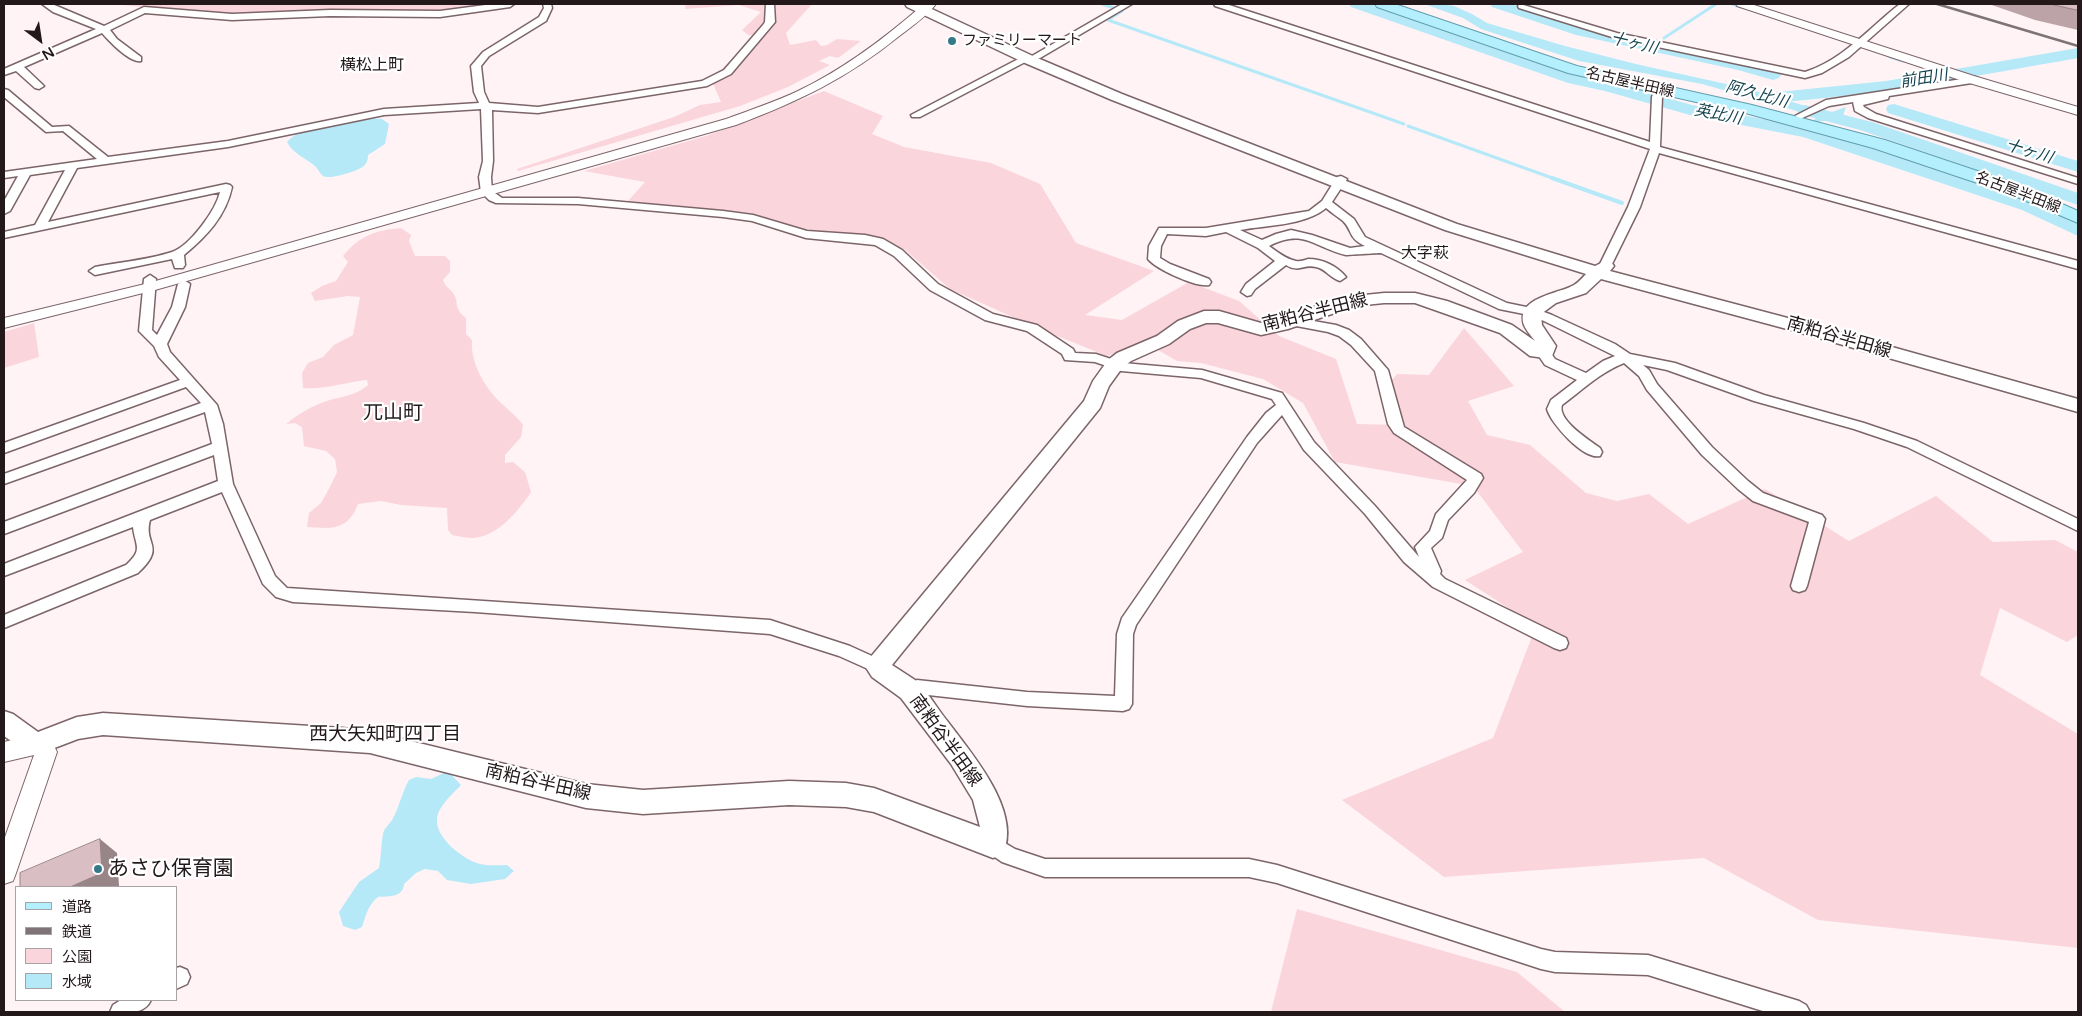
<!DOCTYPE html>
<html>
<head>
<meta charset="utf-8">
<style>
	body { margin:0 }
	#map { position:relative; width:2082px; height:1016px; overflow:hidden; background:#fff3f6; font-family:"Varela Round","Noto Sans JP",sans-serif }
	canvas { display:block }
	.frame { position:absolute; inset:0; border:5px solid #23191b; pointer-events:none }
	.legend { position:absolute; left:15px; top:886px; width:162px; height:115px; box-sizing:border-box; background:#fff; border:1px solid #a7a3a4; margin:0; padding:6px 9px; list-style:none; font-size:15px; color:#23191b }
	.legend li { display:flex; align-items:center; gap:10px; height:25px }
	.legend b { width:25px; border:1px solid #a7a3a4 }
	.north { position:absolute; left:15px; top:15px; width:50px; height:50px; -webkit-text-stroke:4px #fff; paint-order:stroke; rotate:149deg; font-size:14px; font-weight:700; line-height:20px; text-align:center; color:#23191b }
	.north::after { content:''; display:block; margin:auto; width:18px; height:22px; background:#23191b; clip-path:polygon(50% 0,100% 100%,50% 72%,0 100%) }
</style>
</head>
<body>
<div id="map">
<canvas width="2082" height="1016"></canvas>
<div class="frame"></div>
<ul class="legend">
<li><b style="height:6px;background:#b4effd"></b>道路</li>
<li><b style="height:6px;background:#7e7376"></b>鉄道</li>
<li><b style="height:14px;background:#fad5dc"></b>公園</li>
<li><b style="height:14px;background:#b5e9f7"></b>水域</li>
</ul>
<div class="north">N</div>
</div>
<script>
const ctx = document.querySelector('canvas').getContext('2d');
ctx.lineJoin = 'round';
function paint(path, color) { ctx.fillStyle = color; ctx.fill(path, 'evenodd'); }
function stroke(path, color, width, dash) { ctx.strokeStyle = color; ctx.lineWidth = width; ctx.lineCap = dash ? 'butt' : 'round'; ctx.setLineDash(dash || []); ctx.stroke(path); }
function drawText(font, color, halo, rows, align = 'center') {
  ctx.font = font + ' "Varela Round","Noto Sans JP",sans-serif'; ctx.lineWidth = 4.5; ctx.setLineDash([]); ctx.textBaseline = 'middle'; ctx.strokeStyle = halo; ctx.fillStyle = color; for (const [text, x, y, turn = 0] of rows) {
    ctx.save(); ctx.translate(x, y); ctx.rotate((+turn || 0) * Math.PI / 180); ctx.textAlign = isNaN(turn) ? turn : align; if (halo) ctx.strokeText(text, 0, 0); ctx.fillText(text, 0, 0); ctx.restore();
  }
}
paint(new Path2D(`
	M113,4H502L453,12L224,15Z
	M686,4H812L786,33L790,45L816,40L821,46L827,45L837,39L861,41L838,58L830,56L819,61L830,65L788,87L740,106L518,171L517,169L674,117L700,105L721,102L711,79L757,36L748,35L742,30L761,12L739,5L685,9Z
	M824,91L883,116L872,134L904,147L991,163L1040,184L1076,243L1154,271L1085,315L1122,320L1189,282L1239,301L1279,336L1336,359L1357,424L1400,425L1388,384L1397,374L1429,375L1464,328L1514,386L1468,401L1487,435L1530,445L1586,493L1617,501L1649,494L1688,524L1765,489L1849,541L1936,496L1993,542L2055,540L2078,552V635L2067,642L2000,608L1980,675L2078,734V948L1818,920L1704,858L1444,877L1342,800L1493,738L1536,626L1465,580L1523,552L1473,486L1335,462L1303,403L1263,379L1201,363L1177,361L1146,343L1107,356L1035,327L950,289L904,249L883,241L804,229L750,213L628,201L645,182L584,171L706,136Z
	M401,228L411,235L409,241L415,256H445L450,261V272L443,280C445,286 449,288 453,293C460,302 452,307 466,318V334L472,340C470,363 485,388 501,403C509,411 517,416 523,425L521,437L505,455V463L513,462L525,472L531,492C518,511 498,537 472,538C466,538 459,536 452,535L448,530L447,508L401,505L381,501L358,504C348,530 333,529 307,527L309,513L321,503L331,485L337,472L335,459L326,451L304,446L302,427L295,423L286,424C297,415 310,407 324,402C340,396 354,397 368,385L367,380C346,382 324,390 303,388L302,373L308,363L323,357L334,345L353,335L360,297L348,296L315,301L311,293L322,286L336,281L348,262L343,256C359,236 376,230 401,228Z
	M34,323L39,357L4,368V332Z
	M1297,909L1517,972L1565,1012H1271Z`), '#fad5dc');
paint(new Path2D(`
	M1424,4H1442L1454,6L1472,14L1487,23L1565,46L1640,65L1749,89L1829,113L1846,107L1843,116L1835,120L1811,122L1818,117L1702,84L1579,61L1481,29L1463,18Z
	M370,118L382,119L389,124L385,144L368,155C368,159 367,163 364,166C358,171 330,180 323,176C320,174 318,169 316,167C306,158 293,154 287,142C303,123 346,122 370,118Z
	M448,771L461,785C453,794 438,806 437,819C435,838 464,860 480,864C488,866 498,865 507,865L514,871L505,879L471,884L447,880L438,871L425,869L416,873L404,884C403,898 388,896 378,897C368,905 366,915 362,927L355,930L343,926L339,912L359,882L379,868C381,858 381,845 383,834C384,828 389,825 392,820C399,808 402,792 409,780L416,777L431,779Z`), '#b5e9f7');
stroke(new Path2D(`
	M1102,4L1114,8
	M1732,4L1741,7
	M1122,11L1108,20L1404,124
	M1664,38L1716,4
	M1890,57L1903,61
	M1408,126L1555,179`), '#b5e9f7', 3);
stroke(new Path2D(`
	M1552,178L1622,203`), '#b5e9f7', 4);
paint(new Path2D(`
	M1349,4H1370L1578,76L1614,83L1692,105L1813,129L2036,202L2078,223V236L2022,210L1803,137L1690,115L1605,91L1568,83L1351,7Z
	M1490,4H1511L1585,28L1740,61L1779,72L1781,75L1779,78L1773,80L1738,70L1576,35L1492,7Z
	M2078,48V58C1975,76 1873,96 1769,103L1763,102L1761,98L1763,94L1769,93L1886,81Z
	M1894,104L2078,161V172L1888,113L1886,109L1888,105Z
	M1805,105L1872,122L2078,193V205L1860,130L1799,114L1796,110L1799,106Z`), '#b5e9f7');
const minor = new Path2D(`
	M42,4H52L104,26L144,7L232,14L330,10L440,11L493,4H514L510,7L440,17L330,16L232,20L145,13L110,30L117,39L141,57V61C130,63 110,42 102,33L24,67L44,86L39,89L35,88L16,71L4,75V69L96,29L53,12Z
	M543,4H551L552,8L546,21L489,56L481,66L484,92L489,103L538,107L702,81L724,70L763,25L765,22L766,4H774L775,22L731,74L707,86L538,113L492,110L493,161L491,177L492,191L502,198H578L723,211L753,215L807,231L865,235L883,239L902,250L938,284L993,314L1037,325L1073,349L1075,353L1096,354L1123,363L1202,370L1282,393L1314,442L1375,506L1419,557L1415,547L1430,531L1436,514L1467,480L1394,433L1388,424L1375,371L1351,345L1339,336L1328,332L1291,325L1285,321L1291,317L1336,325L1349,330L1361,339L1388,370L1404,427L1481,474L1483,478L1474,493L1448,520L1442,538L1431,548L1441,571L1440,574L1445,579L1566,638L1568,643L1566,648L1560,650L1554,648L1433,587L1404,562L1365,514L1304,450L1282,415L1257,443L1136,625L1133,634L1132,704L1129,709L1123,711L1027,706L919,694L910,698L904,696L901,691L904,686L917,680L1027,692L1115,696L1117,634L1122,618L1247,437L1266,413L1276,405L1272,399L1201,378L1121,371L1095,362L1065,360L1062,354L1027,331L985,320L930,290L894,256L875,245L806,238L752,221L723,217L578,204L496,203L489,200L481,192L479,177L483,161L481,109L384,115L228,147L77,168L48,222L226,184L230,185L232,187C226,216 206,237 184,255L185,265L183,268H175L172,259L95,275L89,271L95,267C120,262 148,260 172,252C190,246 216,210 220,192L4,238V232L35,225L65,170L30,175L10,211L4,214V201L18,176L4,178V172L97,159L63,131L46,132L4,97V89L8,90L52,127L69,126L108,157L228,141L384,109L479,103L474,92L471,66L483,52L539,17L544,8Z
	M1122,4H1132L1040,58L1037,59L1032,56Z
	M1214,4H1226L1650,142L1652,97L1655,88H1663L1664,90L1662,97L1660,147L2078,261V269L1659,153L1640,207L1611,266L1609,269H1601L1599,266L1628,207L1650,149L1215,6Z
	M1520,4L1617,33L1805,72C1843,60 1869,28 1900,4H1909L1849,57L1822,73L1805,78L1615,38L1519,8L1518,6Z
	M1026,55L1031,58L1029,60L920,117H912L911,115Z
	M1975,77L1978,78V82L1889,96L1888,99L1863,105L1864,107L1876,114L2078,178V184L1868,118L1855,111L1853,102L1829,106L1800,119L1795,116L1826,100Z
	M1341,176L1347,179L1332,202L1354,219L1365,237L1507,303L1536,309L1552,315L1615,344L1630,354L1675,363L1764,395L1864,423L1917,441L2078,519V531L1907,447L1854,429L1754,401L1667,370L1643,365L1649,370L1657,384L1712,447L1748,481L1763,493L1822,515L1825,519L1807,586L1805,590L1799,592L1793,590L1791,586L1809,522L1753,501L1738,489L1702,455L1647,390L1639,376L1624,363C1601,372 1582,390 1562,405C1557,420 1589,440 1600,448L1602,452L1600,456C1584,460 1551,424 1547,409L1551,400L1577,380L1545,365L1536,352L1538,349H1548L1555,359L1586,373L1603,361L1615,356L1544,321L1529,315L1499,309L1381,253C1377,253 1348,255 1346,255C1313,247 1304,228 1269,246C1277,252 1286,259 1296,261C1300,262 1305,260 1308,259C1323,259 1337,266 1346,277L1340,281C1330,278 1326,269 1316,267C1303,264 1299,273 1286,265L1255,289L1251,295L1247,296L1241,292L1246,284L1275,261L1258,248L1226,232L1206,236L1167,234L1161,246L1160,258L1170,264L1209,279L1211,282L1209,285C1197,288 1156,269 1148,259L1149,246L1159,228H1206L1309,211L1322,201L1337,177ZM1326,208C1332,213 1338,217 1343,221C1353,231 1348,238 1365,246L1350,248L1312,235L1291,230L1276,234L1262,240L1240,230C1267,225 1304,226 1326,208Z
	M150,275L156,279L152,330L157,335L172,307L178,284L184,280L190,284L185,307L167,344L170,352L217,405L223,424L233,484L275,576L287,588L770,620L850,646L883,661L885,666L883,671L877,673L839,656L770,634L475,612L293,602L276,597L263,584L222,492L150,520C143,545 167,546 138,573L4,628V615L126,565C144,549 135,546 133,527L4,576V564L218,481L214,455L4,534V522L212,444L205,412L4,484V474L201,403L186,387L4,453V443L180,380L159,357L154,346L139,331L144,279Z
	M993,836L1015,849L1045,859H1249L1277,865L1541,949L1555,952L1648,955L1799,1001L1806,1005L1810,1012H1766L1648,975L1555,972L1541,969L1277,883L1249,877H1045L1002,862L986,851L983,845L986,839Z
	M180,967L187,970L190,977L187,984L176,989V968Z
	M121,1000H151C144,1016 125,1012 110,1012L113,1005Z`);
const tertiary = new Path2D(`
	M924,4H936C926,17 911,27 898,37C846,79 797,102 736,125L155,290L4,328V318L145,284L726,119C750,110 775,102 798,91C844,69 885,38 924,4Z
	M1736,4H1751L1974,76L2078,107V115L1966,82L1737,6Z
	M36,734C46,738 53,742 57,752L16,873L13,881L4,884V840L34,755L4,762V742Z`);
const secondary = new Path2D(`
	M905,4H921L1035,57L1122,94L1457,224L1595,266L1605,261L1611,262L1614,266L1610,271L1799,321L2078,399V412L1787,329L1601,279L1586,293L1556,303L1541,314L1542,325L1556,346L1552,356L1545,358L1530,356L1500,333L1415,303H1384L1355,306L1288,329L1261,335L1218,323H1206L1190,329L1169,344L1131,361L1122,368L1109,386L1100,408L892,665L915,680L923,688C932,699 939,711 948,722C972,754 1022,811 1003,854L993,858L874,812L846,807L789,805L643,814L586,808L370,753L103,735L78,739L36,755L27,752L4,736V711L13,714L38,732L77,717L103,713L342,728L370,731L586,784L643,790L789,781L846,783L874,788L980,827L973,800L951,764L901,698L872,677L865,666L869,659L1084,401L1093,381L1108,360L1117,353L1157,336L1178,321L1204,311H1219L1261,323L1278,320L1331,301L1355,296L1384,293H1415L1447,301L1512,325L1535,341C1531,336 1526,330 1524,325C1515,297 1559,294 1574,285C1578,283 1582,278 1586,274L1445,230L1112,100L1025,63L907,7Z`);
const primary = new Path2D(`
	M1375,4H1395L1577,66L1752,105L1885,140L2022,186L2078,211V223L2010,194L1873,148L1749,114L1568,73L1377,7Z`);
stroke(minor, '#7c6569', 3);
stroke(tertiary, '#7c6569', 2);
stroke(secondary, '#7c6569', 3);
stroke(primary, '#619ead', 2);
paint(minor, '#fff');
paint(tertiary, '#fff');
paint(secondary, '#fff');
paint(primary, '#b4effd');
stroke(new Path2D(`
	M1937,4L2078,46`), '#7e7376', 2.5);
paint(new Path2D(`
	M1989,4H2078V30L2035,20Z`), '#bba3a8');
paint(new Path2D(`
	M100,839L117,853L119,886L117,887H70Z`), '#988588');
const building = new Path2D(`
	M2050,4H2078V10Z
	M100,839L102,873L70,887H20V873Z`);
paint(building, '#d9bec3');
stroke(building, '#988588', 1);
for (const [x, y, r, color] of [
	[952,41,5,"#357989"],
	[98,869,5,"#357989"]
]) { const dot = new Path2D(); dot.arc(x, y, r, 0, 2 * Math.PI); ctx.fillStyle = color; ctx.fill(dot); stroke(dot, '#fff', 2); }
drawText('15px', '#23191b', '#fff', [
	["ファミリーマート",962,41]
], 'left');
drawText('15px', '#23191b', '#fff', [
	["名古屋半田線",1630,83,13],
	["名古屋半田線",2018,193,21]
]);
drawText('italic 16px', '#16444f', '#fff', [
	["十ヶ川",1634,44,13],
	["前田川",1924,79,-9],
	["阿久比川",1757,95,15],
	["英比川",1718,115,11],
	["十ヶ川",2029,152,17]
]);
drawText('16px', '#23191b', '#fff', [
	["横松上町",372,66],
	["大字萩",1425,254]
]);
drawText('18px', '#23191b', '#fff', [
	["南粕谷半田線",1315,313,-14],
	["南粕谷半田線",1839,338,16],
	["南粕谷半田線",945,741,54],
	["南粕谷半田線",538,783,13]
]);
drawText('19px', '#23191b', '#fff', [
	["西大矢知町四丁目",385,735]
]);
drawText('20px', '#23191b', '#fff', [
	["兀山町",393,414]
]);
drawText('21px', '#23191b', '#fff', [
	["あさひ保育園",108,869]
], 'left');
</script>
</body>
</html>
